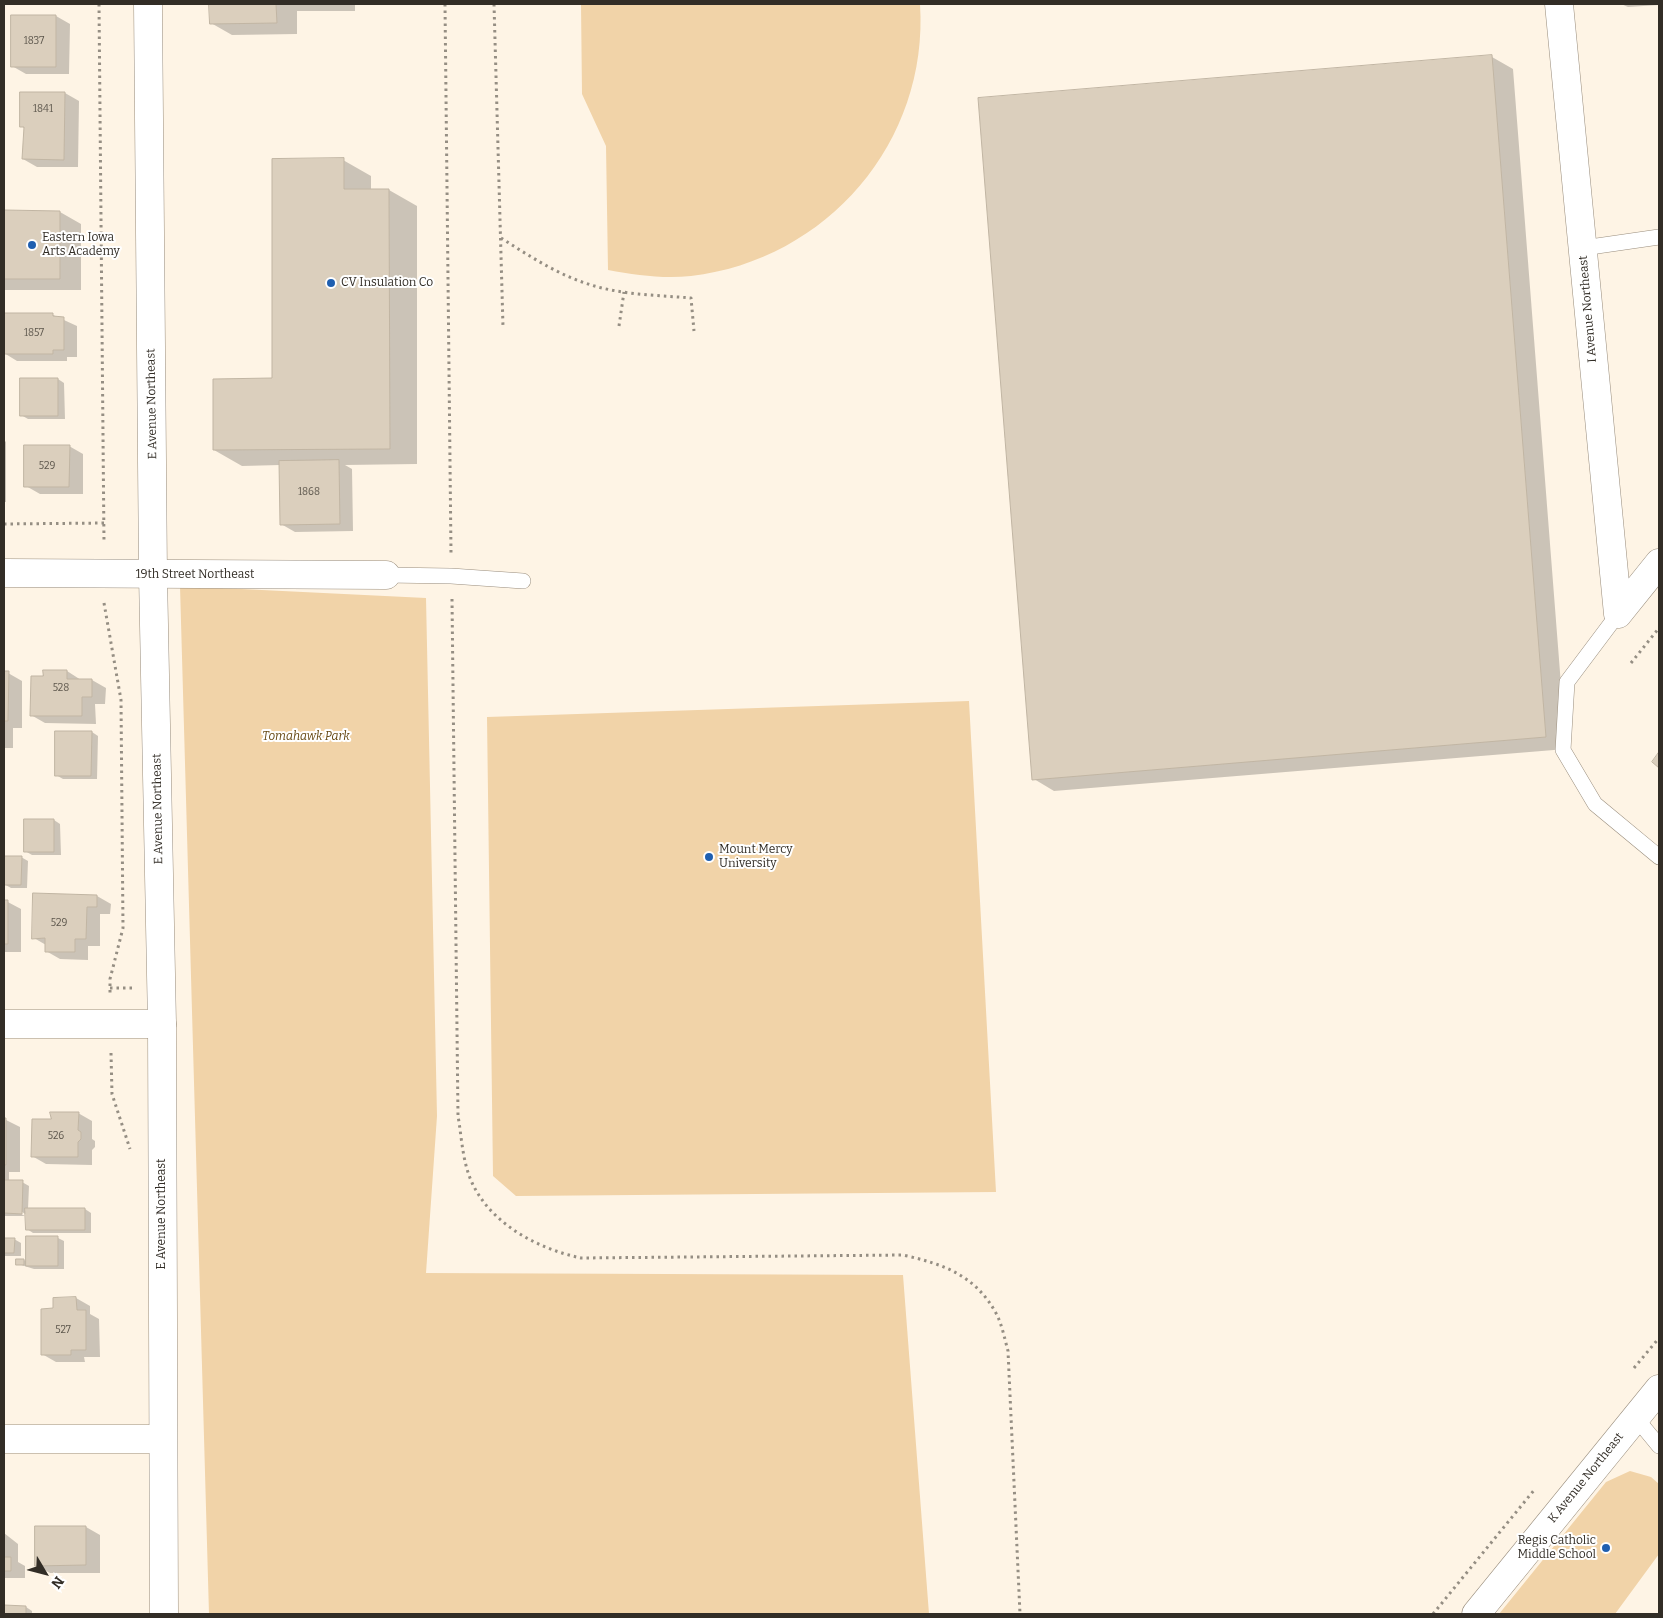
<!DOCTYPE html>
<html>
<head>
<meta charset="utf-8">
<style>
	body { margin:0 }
	#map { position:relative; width:1663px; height:1618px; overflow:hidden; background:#fef4e5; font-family:Bitter,serif }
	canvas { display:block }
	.frame { position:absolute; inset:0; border:5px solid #322d26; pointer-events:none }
	.north { position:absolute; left:20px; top:1548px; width:50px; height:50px; -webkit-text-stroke:4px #fff; paint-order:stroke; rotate:127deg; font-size:14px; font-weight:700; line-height:20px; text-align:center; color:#322d26 }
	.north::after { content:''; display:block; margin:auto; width:18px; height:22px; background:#322d26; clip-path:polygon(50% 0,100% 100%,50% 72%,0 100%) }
</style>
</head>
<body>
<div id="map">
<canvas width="1663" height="1618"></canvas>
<div class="frame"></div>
<div class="north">N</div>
</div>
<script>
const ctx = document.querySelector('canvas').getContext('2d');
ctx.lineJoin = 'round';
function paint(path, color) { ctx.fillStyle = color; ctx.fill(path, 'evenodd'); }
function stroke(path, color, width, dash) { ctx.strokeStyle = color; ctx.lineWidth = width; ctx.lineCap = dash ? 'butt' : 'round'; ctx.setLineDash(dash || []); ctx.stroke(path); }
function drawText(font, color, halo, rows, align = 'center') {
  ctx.font = font + ' Bitter,serif'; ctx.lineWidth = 4; ctx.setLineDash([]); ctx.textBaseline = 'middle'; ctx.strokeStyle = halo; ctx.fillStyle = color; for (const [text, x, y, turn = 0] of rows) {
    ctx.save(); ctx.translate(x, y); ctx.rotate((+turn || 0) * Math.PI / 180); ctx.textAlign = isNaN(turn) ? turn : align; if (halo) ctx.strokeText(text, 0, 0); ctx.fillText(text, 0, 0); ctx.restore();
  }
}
paint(new Path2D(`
	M581,4H920C929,142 827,260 691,276C663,279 636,275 608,270L606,146L582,94Z
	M180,586L426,598L437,1116L426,1273L903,1275L929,1614H209Z
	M969,701L996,1192L516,1196L493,1176L487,717Z
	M1630,1471L1651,1477L1659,1484V1554L1615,1614H1499L1606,1482Z`), '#f1d3a8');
paint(new Path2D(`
	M211,4H355V11H297V34L232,35L211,23Z
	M1621,4H1659V5L1628,7Z
	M12,16H56L70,24L69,74H26L12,66Z
	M1492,57L1513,69L1566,749L1054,791L1034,779Z
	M65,93L79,101L78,167H37L23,159L25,129L22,126Z
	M343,160L371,176V190H389L417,206V464L345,465L352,469L353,531L295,532L281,524L280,465L242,466L214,450L274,379Z
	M4,212H60L81,224V290H4Z
	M4,315H53L77,326V357H67V361H17L4,353Z
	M58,379L64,383L65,419H28L21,415Z
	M4,440L6,442V502H4Z
	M69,446L83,454V494H40L26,486Z
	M44,671H67L81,680H92L106,688L105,704H95L96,724L45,723L31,715Z
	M4,673H8L22,681V728H13V748H4Z
	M92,732L98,736L97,779H63L56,775Z
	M54,820L60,824L61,855H32L25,851Z
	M21,857L28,861L27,888H11L4,884Z
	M97,896L111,904L110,914H100V946H88V960L60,959L46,951V945L34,938Z
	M4,900L21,909V952H4Z
	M78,1113L92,1121V1139L95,1141V1147L92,1150V1165L46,1164L32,1156Z
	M4,1119L20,1127V1172H9V1182H22L29,1186L28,1209H85L91,1213V1233H33L27,1229V1215L17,1209L16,1211L25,1216H4Z
	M58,1238L64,1241V1269H34L18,1264L24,1260L27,1262Z
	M4,1239H14L21,1243V1256H4Z
	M76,1298L90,1306V1314L99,1319L100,1357H84L85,1362H56L42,1354Z
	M36,1527H86L100,1535V1573H50L36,1565Z
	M4,1533L18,1544V1562L25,1566V1578H4Z
	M4,1607H26L32,1611V1614H4Z`), '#0003');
const building = new Path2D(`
	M209,4H276L277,23L210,24Z
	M11,15H56V67H11Z
	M1492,55L1546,737L1032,780L978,98Z
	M20,92H65L64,160L22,159L24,127H20Z
	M344,158V189H389L390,449L213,450V379L272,378V159Z
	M4,210L60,211V279H4Z
	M4,313H53V316L64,317V350H53V354H4Z
	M20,378H58V416H20Z
	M24,445H70L69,487H24Z
	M339,460L340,524L280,525L279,461Z
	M43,670H67V679H92V697H82V716H30L31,676H43Z
	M4,671H9L8,721H4Z
	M55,731H92L91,776H55Z
	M1659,752V768L1652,762Z
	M24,819H54V852H24Z
	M4,856H22L21,885H4Z
	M33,893L97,895V907H87L86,939H75V952H45V938L32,939Z
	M4,900H8V944H4Z
	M50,1112H79L78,1130L81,1132V1139L78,1142V1157H31L32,1119H51Z
	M4,1118H6V1165H4Z
	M4,1180H23L22,1214L4,1213Z
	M25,1208H85V1230H26Z
	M26,1236H58V1266H26Z
	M4,1238H15L14,1253H4Z
	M16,1259H24V1265H16Z
	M76,1297L77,1310H86V1350H71V1355H41V1309L53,1308V1298Z
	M35,1526H86V1565L35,1566Z
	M4,1534V1557H11V1571H4Z
	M4,1605L26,1606V1614H4Z`);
paint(building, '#dbcfbd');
stroke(building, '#c1b5a3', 1);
const service = new Path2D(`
	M1583,248L1659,237
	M386,575L451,576L523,581
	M1618,614L1567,682L1563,750L1595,804L1659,857
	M1636,1418L1659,1446`);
const minor = new Path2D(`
	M1559,4L1618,614
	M4,573L386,575
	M1618,614L1659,563
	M4,1024H162
	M4,1439H162
	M1476,1614L1659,1389`);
const tertiary = new Path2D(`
	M148,4L153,575L162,1024L164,1614`);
stroke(service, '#998d7d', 16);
stroke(minor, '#998d7d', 29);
stroke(tertiary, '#998d7d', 29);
stroke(new Path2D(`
	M99,4L104,543
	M445,4L451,553
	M494,4L503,327
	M501,238C528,255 555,273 585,283C619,295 656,295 691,298L694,331
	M619,326L624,292
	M4,524L104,523
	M452,599L458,1116C461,1133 462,1152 467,1169C481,1219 534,1248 581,1258L903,1255C943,1264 976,1275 997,1315C1002,1325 1005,1340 1008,1351L1020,1614
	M104,603L121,700L123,928L110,979V994
	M1631,663L1659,628
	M110,988H132
	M111,1053L112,1094L130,1149
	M1634,1368L1659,1338
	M1433,1614L1535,1489`), '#958e83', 3, [2.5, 4]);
stroke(service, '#fff', 15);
stroke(minor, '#fff', 28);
stroke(tertiary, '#fff', 28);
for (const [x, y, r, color] of [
	[32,245,5,"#1f5fb0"],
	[331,283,5,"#1f5fb0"],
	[709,857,5,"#1f5fb0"],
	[1606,1548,5,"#1f5fb0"]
]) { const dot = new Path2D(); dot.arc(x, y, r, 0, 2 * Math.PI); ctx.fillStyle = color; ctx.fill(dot); stroke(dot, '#fff', 2); }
drawText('10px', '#5c564c', null, [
	["1837",34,41],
	["1841",43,109],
	["1857",34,333],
	["529",47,466],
	["1868",309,492],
	["528",61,688],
	["529",59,923],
	["526",56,1136],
	["527",63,1330]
]);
drawText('12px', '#322d26', '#fff', [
	["Eastern Iowa",42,238],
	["Arts Academy",42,252],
	["CV Insulation Co",341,283],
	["Mount Mercy",719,850],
	["University",719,864],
	["Regis Catholic",1596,1541,"right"],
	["Middle School",1596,1555,"right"]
], 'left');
drawText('12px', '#322d26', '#fff', [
	["I Avenue Northeast",1588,309,-95],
	["E Avenue Northeast",152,404,-91],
	["19th Street Northeast",195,575],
	["E Avenue Northeast",158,809,-91],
	["E Avenue Northeast",162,1214,-90],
	["K Avenue Northeast",1586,1478,-51]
]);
drawText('italic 12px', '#674914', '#fff', [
	["Tomahawk Park",306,737]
]);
</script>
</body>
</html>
